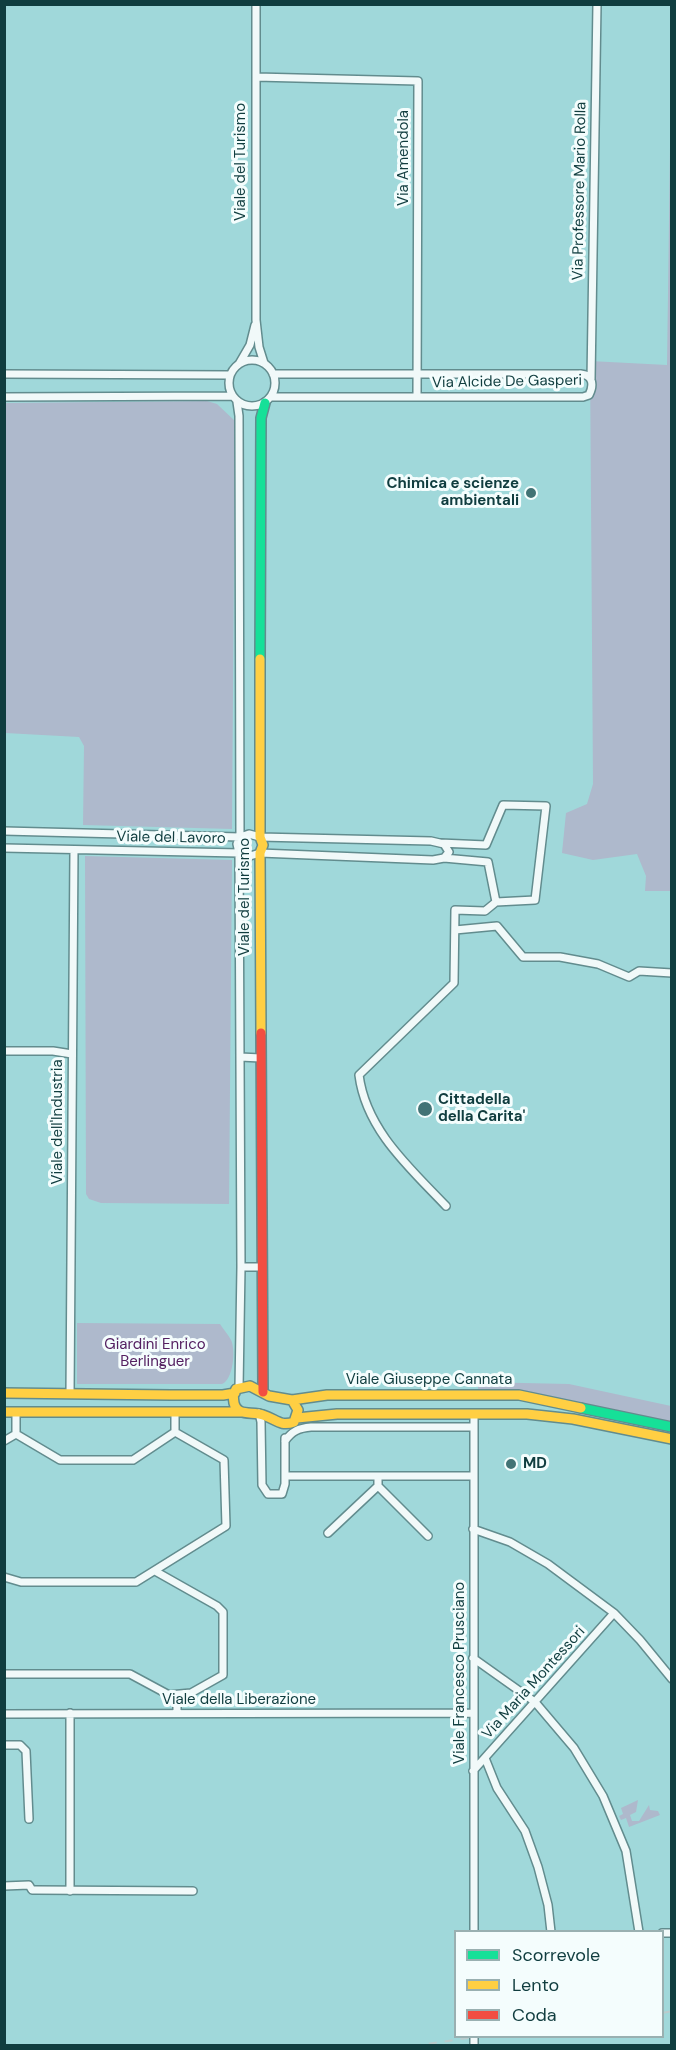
<!DOCTYPE html>
<html>
<head>
<meta charset="utf-8">
<style>
	body { margin:0 }
	#map { position:relative; width:676px; height:2050px; overflow:hidden; background:#a0d8da; font-family:"DM Sans",sans-serif }
	canvas { display:block }
	.frame { position:absolute; inset:0; border:6px solid #103d3f; pointer-events:none }
	.legend { position:absolute; left:454px; top:1930px; width:210px; height:108px; box-sizing:border-box; background:#f4fdfd; border:2px solid #99b0b1; margin:0; padding:8px 10px; list-style:none; font-size:18px; color:#103d3f }
	.legend li { display:flex; align-items:center; gap:12px; height:30px }
	.legend b { width:30px; border:2px solid #99b0b1 }
</style>
</head>
<body>
<div id="map">
<canvas width="676" height="2050"></canvas>
<div class="frame"></div>
<ul class="legend">
<li><b style="height:8px;background:#16e098"></b>Scorrevole</li>
<li><b style="height:8px;background:#ffcf43"></b>Lento</li>
<li><b style="height:8px;background:#f24e42"></b>Coda</li>
</ul>
</div>
<script>
const ctx = document.querySelector('canvas').getContext('2d');
ctx.lineJoin = 'round';
function paint(path, color) { ctx.fillStyle = color; ctx.fill(path, 'evenodd'); }
function stroke(path, color, width, dash) { ctx.strokeStyle = color; ctx.lineWidth = width; ctx.lineCap = dash ? 'butt' : 'round'; ctx.setLineDash(dash || []); ctx.stroke(path); }
function drawText(font, color, halo, rows, align = 'center') {
  ctx.font = font + ' "DM Sans",sans-serif'; ctx.lineWidth = 6; ctx.setLineDash([]); ctx.textBaseline = 'middle'; ctx.strokeStyle = halo; ctx.fillStyle = color; for (const [text, x, y, turn = 0] of rows) {
    ctx.save(); ctx.translate(x, y); ctx.rotate((+turn || 0) * Math.PI / 180); ctx.textAlign = isNaN(turn) ? turn : align; if (halo) ctx.strokeText(text, 0, 0); ctx.fillText(text, 0, 0); ctx.restore();
  }
}
paint(new Path2D(`
	M671,75V891H645L646,876L637,854L593,860L562,853L566,813L587,804L593,784L590,361L667,365Z
	M207,401L217,404L235,421L232,829L83,825L84,746L79,737L5,733V403Z
	M85,856L232,860L229,1204L101,1203L89,1199L86,1194Z
	M77,1323L220,1324C223,1329 228,1334 231,1340C236,1350 233,1380 222,1384H77Z
	M478,1382L569,1384L671,1406V1424L478,1391Z
	M638,1800L636,1812L630,1815L632,1821H639L649,1805L650,1810L658,1811L660,1815L629,1827L626,1818L621,1820L619,1816L623,1814L621,1808Z`), '#aeb9cc');
const street = new Path2D(`
	M256,4V320L259,347L264,363
	M256,77L418,81L417,397
	M229 383a23 23 0 1 1 46 0a23 23 0 1 1-46 0Z
	M239,364L250,345L255,325
	M4,374L230,375
	M591,379L597,4
	M4,397L232,396
	M271,397H583L589,395C594,385 593,375 581,374H273
	M237,402L239,416L240,837L237,844L239,853L241,1267L239,1388
	M4,831L240,837L249,834L260,837L431,841L444,844L449,852L444,858L433,860L260,853L250,856L239,853L4,848
	M440,843L486,845L503,805L546,806L535,900L496,902L488,862L444,858
	M455,930L497,926L523,957H560L598,964L629,977L639,971L672,973
	M4,1051H53L72,1054
	M240,1057L261,1058
	M446,1206C410,1168 366,1130 359,1075L454,983L455,910L485,911L496,902
	M241,1267H261
	M70,1394L74,850
	M16,1412V1434
	M175,1412V1432
	M259,1413L261,1422L262,1485L268,1494H282L285,1484V1438
	M4,1441L16,1434
	M285,1441C292,1431 299,1428 311,1427H474
	M285,1476H473
	M378,1476V1486L428,1536
	M473,1529L510,1542L548,1564L614,1613L640,1640L672,1679
	M328,1533L378,1486
	M4,1577L21,1582H136L226,1526L224,1460L175,1432L133,1460H60L16,1434
	M473,1658L535,1702L574,1748L603,1796L626,1851L639,1932
	M4,1674H130L169,1695L191,1693L223,1675V1612L217,1606L155,1571
	M70,1713V1891
	M177,1713V1695
	M4,1714L473,1713
	M4,1745H20L26,1751L29,1819
	M485,1758L497,1788L525,1831L538,1867L548,1905L551,1932
	M473,1771L614,1613
	M4,1886L29,1885L32,1890H36L193,1891
	M474,1932V1414
	M662,1933H672
	M474,2036V2046`);
const fast = new Path2D(`
	M260,659L261,418L265,403
	M581,1408L672,1427`);
const slow = new Path2D(`
	M260,659V837L263,845L260,853L261,1033
	M250,1386L269,1396L292,1400L298,1410L294,1422C280,1427 276,1419 263,1415C252,1411 237,1417 234,1403C233,1397 233,1394 236,1389Z
	M4,1393L171,1395H223L235,1393
	M292,1400L327,1395H519L581,1408
	M4,1412H240
	M297,1418L337,1414H527L573,1419L672,1439`);
const jam = new Path2D(`
	M261,1033L263,1392`);
stroke(street, '#628c8e', 10);
stroke(fast, '#628c8e', 12);
stroke(slow, '#628c8e', 12);
stroke(jam, '#628c8e', 12);
stroke(street, '#f1f9f9', 7);
stroke(fast, '#16e098', 9);
stroke(slow, '#ffcf43', 9);
stroke(jam, '#f24e42', 9);
stroke(new Path2D(`
	M662,2013L672,2011
	M413,2046L482,2036`), '#bacbcc', 2, [8, 8]);
for (const [x, y, r, color] of [
	[531,493,6,"#427375"],
	[425,1109,8,"#427375"],
	[511,1464,6,"#427375"]
]) { const dot = new Path2D(); dot.arc(x, y, r, 0, 2 * Math.PI); ctx.fillStyle = color; ctx.fill(dot); stroke(dot, '#f4fdfd', 2); }
drawText('15px', '#103d3f', '#f4fdfd', [
	["Via Amendola",404,158,-90],
	["Viale del Turismo",241,162,-90],
	["Via Professore Mario Rolla",580,191,-89],
	["Via Alcide De Gasperi",507,382,-1],
	["Viale del Lavoro",171,838,1],
	["Viale del Turismo",245,897,-90],
	["Viale dell'Industria",58,1122,-90],
	["Viale Giuseppe Cannata",429,1380],
	["Viale Francesco Prusciano",460,1673,-90],
	["Via Maria Montessori",534,1683,-48],
	["Viale della Liberazione",239,1700]
]);
drawText('bold 15px', '#103d3f', '#f4fdfd', [
	["Chimica e scienze",519,484,"right"],
	["ambientali",519,501,"right"],
	["Cittadella",438,1100],
	["della Carita'",438,1117],
	["MD",523,1464]
], 'left');
drawText('15px', '#542061', '#f4fdfd', [
	["Giardini Enrico",155,1345],
	["Berlinguer",155,1362]
]);
</script>
</body>
</html>
